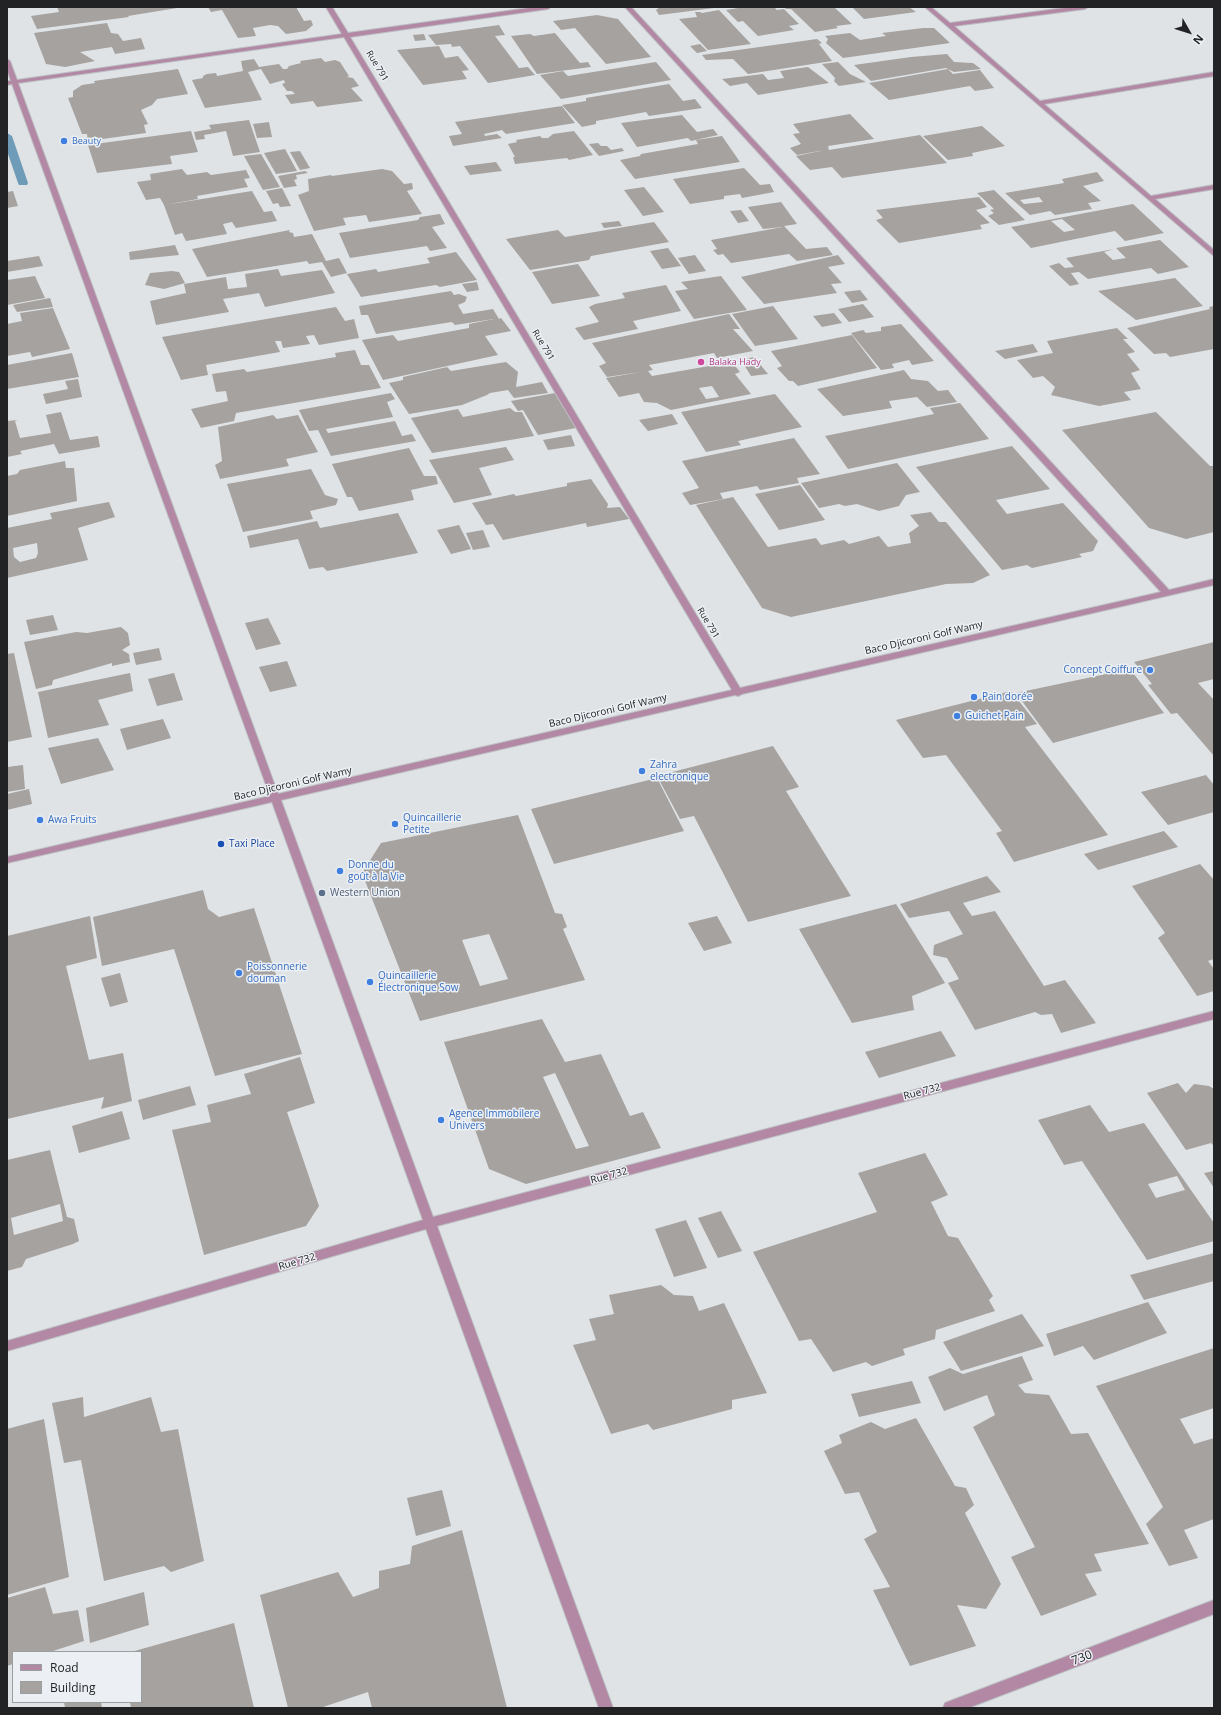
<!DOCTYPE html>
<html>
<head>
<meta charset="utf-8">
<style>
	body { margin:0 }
	#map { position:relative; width:1221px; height:1715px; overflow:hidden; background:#dfe3e6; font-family:"Open Sans",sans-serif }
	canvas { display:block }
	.frame { position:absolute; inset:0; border:8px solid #222325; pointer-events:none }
	.legend { position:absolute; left:12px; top:1651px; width:130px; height:52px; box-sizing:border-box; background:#ecf0f4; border:1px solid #9b9ea1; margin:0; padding:5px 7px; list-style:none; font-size:12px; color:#222325 }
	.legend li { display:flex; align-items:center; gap:8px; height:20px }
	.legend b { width:20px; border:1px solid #9b9ea1 }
	.north { position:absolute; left:1169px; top:12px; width:40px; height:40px; -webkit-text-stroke:3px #ecf0f4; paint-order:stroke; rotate:129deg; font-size:11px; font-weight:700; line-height:16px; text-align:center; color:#222325 }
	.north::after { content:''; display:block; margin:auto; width:14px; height:18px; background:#222325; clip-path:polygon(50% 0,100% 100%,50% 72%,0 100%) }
</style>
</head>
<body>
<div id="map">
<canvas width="1221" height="1715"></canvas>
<div class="frame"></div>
<ul class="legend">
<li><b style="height:5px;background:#b288a5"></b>Road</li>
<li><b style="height:11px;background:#a6a29f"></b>Building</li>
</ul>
<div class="north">N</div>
</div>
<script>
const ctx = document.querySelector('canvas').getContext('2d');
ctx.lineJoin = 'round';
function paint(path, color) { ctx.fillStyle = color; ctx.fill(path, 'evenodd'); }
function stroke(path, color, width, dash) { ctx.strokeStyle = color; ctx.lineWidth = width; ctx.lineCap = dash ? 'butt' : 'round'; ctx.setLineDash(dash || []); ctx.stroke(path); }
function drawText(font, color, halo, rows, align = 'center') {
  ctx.font = font + ' "Open Sans",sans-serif'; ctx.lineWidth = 3; ctx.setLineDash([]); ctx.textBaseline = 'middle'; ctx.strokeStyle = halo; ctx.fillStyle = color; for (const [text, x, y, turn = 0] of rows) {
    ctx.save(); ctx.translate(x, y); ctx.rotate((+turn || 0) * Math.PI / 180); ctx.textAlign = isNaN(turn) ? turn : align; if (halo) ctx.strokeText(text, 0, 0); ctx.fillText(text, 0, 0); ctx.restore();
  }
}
paint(new Path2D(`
	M7,133L12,136L28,183L27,185H19L18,183L7,151Z`), '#6e9bb8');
paint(new Path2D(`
	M57,7H176L177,8L128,16L129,17L37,29L31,16L59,12Z
	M208,7H296L304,21L311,20L313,25L306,31L286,34L278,26L270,25L253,28L256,36L238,38L222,10L211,12Z
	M660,7H714V8L659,15L656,10Z
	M744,7H774L777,10L784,9L799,24L789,26L794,30L758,36L743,21L738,22L726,10Z
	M784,7H834L852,24L836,26L838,28L815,32L791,9H786Z
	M852,7H909L916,12L864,19Z
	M719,10L751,44L708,50L679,19L697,17L695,12H700L702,13Z
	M597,15L618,19L651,57L606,64L575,28L561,30L553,21Z
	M107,23L111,33L118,34L123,41L141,38L145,49L115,54L112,47L80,52L95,61L65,67L46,64L34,33Z
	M499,25L505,35L495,36L519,68L528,67L535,75L488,83L460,46L452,47L451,44L436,45L428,35Z
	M923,28H934L950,43L843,58L826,43L828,39L825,36L850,33L860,40L886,36L882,33Z
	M555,33L580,63L588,62L591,67L537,74L511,36L530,34L534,36Z
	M424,34L426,40L415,41L413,35Z
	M817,39L822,43L819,44L832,61L748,74L733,59L706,60L702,55Z
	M700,44L707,51L697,53L690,46Z
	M439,46L445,58L458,56L469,70L462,71L467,79L423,85L397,50Z
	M947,54L954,62L973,63L981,69L954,72L946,68L871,81L854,65L911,57Z
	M321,58L325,62L335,60L340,62L349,76L347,77L353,78L359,86L351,88L363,101L317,107L313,101L291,104L285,95L295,94L292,91H287L282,84L285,83L284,80L270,84L261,69L248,72L262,100L205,108L192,80L203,78V76L207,74L216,73L217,76L243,71L241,61L254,59L259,67L279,64L283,69H287L289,66L301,63L300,61Z
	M656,62L671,80L561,99L540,75L563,71L568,76Z
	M838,62L850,74L866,82L839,86L834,81L835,78L822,64Z
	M808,67L829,83L758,95L747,83L730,86L722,79L763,74L768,80L784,78L780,71Z
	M178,69L188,94L157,99L152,105L141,110L148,124L144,125L146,133L88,141L87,134H82L68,98L73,97V91L82,85L95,83L94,81Z
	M948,69L953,74L980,70L994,88L975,91L970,86L889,100L869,83Z
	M669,84L683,101L695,99L702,108L649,116L646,112L596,121V124L582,127L562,105L586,101V98Z
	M562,106L575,123L506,134L502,130L484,134L485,136L497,134L502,138L453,146L449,136L462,134L455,122Z
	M850,114L874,139L828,146L829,150L920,135L947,163L842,178L832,167L810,170L796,156L825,150L797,155L790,148L801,144L793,134L800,133L793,124Z
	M682,115L697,132L713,129L718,135L691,141L688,138L637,147L621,123Z
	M249,120L260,152L233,156L226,131L204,135L205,139L196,140L194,132L211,129L209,125Z
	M269,122L272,137L257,138L253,124Z
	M982,126L1005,146L972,153L973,156L948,160L923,136Z
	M191,131L198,152L170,156L172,164L97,173L88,145Z
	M574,131L593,155L569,160L567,158L515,164L513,157H515L508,144L517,142L516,140L540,136L542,138H548L553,134Z
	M722,136L740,162L635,179L620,160L640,156L641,154L698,144L696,140Z
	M598,143L601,146H607L611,150L622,148L624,151L599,156L589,144Z
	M285,149L297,171L276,174L264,153Z
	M300,151L310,168L300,170L290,152Z
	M261,154L280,187L263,190L244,156Z
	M496,162L502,171L470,175L464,166Z
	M744,168L760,185L770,184L774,192L742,198L740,194L724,196V199L690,204L673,179Z
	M182,169L187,175L207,172L211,175L246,170L250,178L244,179L248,187L197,196L198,199L164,205L160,198L146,200L137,182L151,180L150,174Z
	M382,169L392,171L404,184L412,183L413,189L407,191L422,214L369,222L366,215L343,218L346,225L314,231L298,195L309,191L308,179L331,175L332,176Z
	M305,171L308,173L296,175L297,179L294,180L297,186L284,188L278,176Z
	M1097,172L1104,181L1083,186L1101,201L1088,203L1092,209L1055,215L1050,211L1030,215L1005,193L1064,183L1062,179ZM1039,197L1043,202L1024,204L1020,200Z
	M644,187L664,212L643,216L624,190Z
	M282,188L291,206L280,207L278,203L273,204L266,191Z
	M994,190L1025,220L999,225L988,216L994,213L990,210L994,209L977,193Z
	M13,191L18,206L7,208V192Z
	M252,191L264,212L272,211L277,221L236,228L232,222L223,224L227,234L186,241L182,233L175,235L164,205Z
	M979,197L987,207L976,210L990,223L980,225L982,229L899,243L876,220L883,218L876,210Z
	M781,202L797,224L784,226L806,249L827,247L833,255L797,261L789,254L731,263L723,254L718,255L713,250L717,249L711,240L783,227L763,229L748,207Z
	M1133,204L1164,233L1125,241L1115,231L1031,248L1011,227ZM1062,219L1075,230L1064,232L1051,221Z
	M741,210L749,221L738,223L730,211Z
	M440,214L445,224L432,227L447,248L430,251L427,246L350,258L339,233L418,220L420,217Z
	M619,221L622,226L604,228L601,223Z
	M654,222L669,242L591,256L589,260L530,270L506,239L558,230L565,237Z
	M290,230L289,232L293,233L294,237L312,234L326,261L339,258L347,273L331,277L322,262L309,264L307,261L207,277L192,249Z
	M1160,240L1189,267L1158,274L1151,268L1088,279L1079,272L1071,273L1079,284L1070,286L1049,266L1059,263L1065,268L1074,267L1066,258L1114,249L1104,252L1113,260L1126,258L1116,248Z
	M175,245L179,255L130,260L129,252Z
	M668,248L681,266L662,269L650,251Z
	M456,252L477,280L440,287L436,285L361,297L347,274L376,269L378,272L430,263L427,258Z
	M695,255L706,271L689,274L678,258Z
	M838,255L845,264L828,267L842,283L831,284L837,293L764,304L741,277Z
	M39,256L43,266L7,272V261Z
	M578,264L600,296L552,304L532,272Z
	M278,269L281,276L322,270L335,293L265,307L259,293L223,299L229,312L156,325L150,301L186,293L184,284L226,277L228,289L247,287L245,274Z
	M172,271L179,272L185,283L164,289L145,285L150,273Z
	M35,276L45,298L7,305V280Z
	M721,276L747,310L694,319L675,291L688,289L681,282Z
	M1175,278L1203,306L1136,320L1098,291Z
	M477,282L479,290L467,292L462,284Z
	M666,285L681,311L633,321L638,329L584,340L575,328L599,322L589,307L595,304L625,298L622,293Z
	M860,290L868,300L852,303L844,292Z
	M451,291L454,295L459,294L467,297L465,302L458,305L463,314L493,309L499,319L501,318L511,331L485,336L498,355L383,380L362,340L393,335L398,341L469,328V324L494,319L455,325L452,322L376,334L368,315H361L359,306Z
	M50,298L53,307L17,312L13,305Z
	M863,304L874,317L849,322L838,309Z
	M773,306L798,339L755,346L732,314Z
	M1214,306V349L1170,357L1166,353L1154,354L1127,328L1210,309L1209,307Z
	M336,307L345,321L354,319L359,338L319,345L314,335L306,336L310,344L283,348L281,341H275L280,352L206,365L208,375L181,380L162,337Z
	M53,308L70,349L32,357L30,352L7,356V324L22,321L20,313Z
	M834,313L842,323L822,327L813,316Z
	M729,314L740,329H733L753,351L717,358L714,353L649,365L653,370L648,371L652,376L732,362L740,372L735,374L751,394L671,410L657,403L644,402L639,393L619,397L606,378L641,372L607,377L599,366L606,363L592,343ZM712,386L719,397L706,399L699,388Z
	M901,324L934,361L912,365L909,360L892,364L894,368L881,370L851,333L863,330L866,333L881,331V327Z
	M1117,328L1128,339H1123L1135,352L1127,354L1140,370L1131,373L1141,389L1124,392L1131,400L1099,406L1051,395L1055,387L1043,376L1033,378L1017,360L1053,353L1047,341Z
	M852,335L877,368L798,386L793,381H789L777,368L782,366L771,351Z
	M1033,344L1038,352L1005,359L995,351Z
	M355,350L361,365H369L381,388L236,413L234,421L201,428L191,409L228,401L226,391L216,392L212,374L244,369L247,372L336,357L335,353Z
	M72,353L79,377L7,389V365Z
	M754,357L768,374L751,376L741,360Z
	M506,362L518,372L516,387L542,382L548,393L514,398L508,390L490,393L487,395L462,405L409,414L389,383L403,380V377L447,367L451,371Z
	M904,370L911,379L928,381L938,391L948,390L957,402L927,407L917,397L889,401L892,408L843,416L817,389Z
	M78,379L82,397L46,404L43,394L68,389L65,381Z
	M391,393L395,399L387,402L393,417L326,429L328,433L395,421L402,436L412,434L416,441L331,456L318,430L309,431L299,410Z
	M555,393L576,428L538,435L523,410L518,411L511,401Z
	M775,394L802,427L738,441L741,445L706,452L681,412Z
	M960,403L989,439L848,469L825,436L934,414L930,408Z
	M510,408L515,412H522L534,436L432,453L411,418L458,409L463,417Z
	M61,412L70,440L98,436L100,447L59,454L54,444L20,451L22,454L7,457V421L18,420L15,421L20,438L51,433L46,415Z
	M1156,412L1210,466H1214V532L1186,539L1149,528L1062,430Z
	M672,414L678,424L648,431L639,420Z
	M273,415L277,419L298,415L318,452L286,459L289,466L220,479L215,465L222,461L218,427Z
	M571,435L575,446L548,450L543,440Z
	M794,438L820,474L797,478L799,483L760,490L757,486L720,493L723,499L690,505L682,493L699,488L682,461Z
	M1012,446L1050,489L996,500L1007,514L1063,503L1098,541L1093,551L1079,554L1082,557L1032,568L1027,565L1002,570L916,467Z
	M506,447L514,460L479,468L492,495L454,503L429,460Z
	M409,448L424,476H436L438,484L411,490L414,500L359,511L352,497H347L332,464Z
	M65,461L66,468H74L77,501L7,516V476L17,474L20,470Z
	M897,463L920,492L906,495L899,506L879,511L857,504L845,506L839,504L819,508L801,483Z
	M311,469L325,495L338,499L336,505L310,511L313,519L243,532L227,484Z
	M591,479L608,504L607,508L620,507L629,519L587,527L586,523L503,540L493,524L486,525L472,503L514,494L516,496L567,486V483Z
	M800,485L825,520L779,530L755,494Z
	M733,497L768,547L816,538L821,545L844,540L849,544L879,536L888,547L911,543L909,533L919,526L910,515L931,512L939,522H946L990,575L973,583L946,584L791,617L762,608L696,505Z
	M109,502L115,517L78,528L88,560L7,578V528L52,519L50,513ZM37,543L38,553L36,558L20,562L14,557L13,548Z
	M398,513L418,553L327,571L323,567L309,569L298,539L250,548L247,536L317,521L320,528Z
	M459,525L471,549L451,554L437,530Z
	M483,530L490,547L473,550L466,533Z
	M53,615L58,630L30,635L26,620Z
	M268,618L281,644L256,650L245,623Z
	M121,627L128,633L130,645L122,650L129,654L130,662L112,666V663L53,680L52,685L36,689L24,642L76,632L87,633Z
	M1214,642V679L1198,683L1214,700V756L1177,713L1171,714L1148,685L1152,684L1134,662Z
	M159,648L162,660L136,665L133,653Z
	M14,653L32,737L7,742V654Z
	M287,661L297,686L270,692L259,667Z
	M1130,669L1164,713L1053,743L1016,693Z
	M130,673L133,691L98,700L109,725L48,738L38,692Z
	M174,673L183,700L157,706L148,679Z
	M1011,691L1037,724L1025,727L1108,835L1014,862L996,833L1002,831L946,755L923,758L896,720Z
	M163,719L171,738L127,750L120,729Z
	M98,738L114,770L61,784L48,748Z
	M773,746L799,787L786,791L851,896L748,922L694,816L680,819L657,776Z
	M23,765L25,789L7,792V767Z
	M1206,775L1214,785V812L1168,825L1141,792Z
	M657,778L684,831L554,864L531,809Z
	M29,789L32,804L7,810V794Z
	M518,815L555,913L562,914L567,927L563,929L585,980L420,1021L362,873L381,843ZM489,934L508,979L480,986L462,940Z
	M1164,831L1178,847L1098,870L1084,854Z
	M1200,864L1214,880V959L1208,961L1214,969V991L1197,996L1158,938L1165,933L1132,886Z
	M987,876L1001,892L963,903L972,916L995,911L1044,986L1065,980L1096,1023L1061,1033L1052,1014L1041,1015L1035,1012L975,1030L948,983L959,979L947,958L933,955L934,945L963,934L949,911L909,918L900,904Z
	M203,890L208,909L219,917L254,908L302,1054L215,1076L174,949L102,966L93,917Z
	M896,904L945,983L912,996L914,1010L852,1023L799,929Z
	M90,916L97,958L66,966L89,1060L123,1053L132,1101L101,1109L104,1097L7,1119V936Z
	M717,916L732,943L704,951L688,923Z
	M120,973L128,1002L110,1007L101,978Z
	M542,1019L565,1062L601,1054L630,1116L643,1112L661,1148L526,1184L489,1169L444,1042ZM555,1073L589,1146L576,1149L543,1077Z
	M941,1031L956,1056L879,1078L865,1052Z
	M300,1057L315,1103L287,1112L319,1206L306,1226L204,1255L172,1130L211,1122L207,1105L251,1094L244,1074Z
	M1178,1083L1186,1093L1194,1084L1209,1086L1214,1089V1146L1211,1143L1186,1150L1147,1093Z
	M190,1086L196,1105L143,1120L138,1100Z
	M1090,1105L1109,1132L1144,1123L1214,1223V1241L1147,1260L1082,1161L1064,1165L1038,1120ZM1177,1176L1185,1190L1156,1198L1148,1184Z
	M122,1111L130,1139L79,1153L72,1126Z
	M50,1150L67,1217L74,1219L79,1241L73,1244L26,1259L22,1267L7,1271V1160ZM60,1204L63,1221L14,1235L11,1218Z
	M925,1153L948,1195L931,1202L948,1236L958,1238L993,1296L989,1300L995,1311L936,1330L935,1339L903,1349L905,1355L872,1366L866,1362L833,1372L811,1339L799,1341L753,1252L877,1212L858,1173Z
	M1214,1171V1188L1204,1173Z
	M721,1211L742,1251L718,1258L698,1218Z
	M686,1220L707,1268L674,1277L655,1229Z
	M1214,1253V1281L1144,1300L1130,1275Z
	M661,1285L674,1295L693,1296L699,1311L724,1303L767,1393L732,1400V1409L653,1430L648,1424L611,1434L573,1345L596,1340L589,1319L614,1314L609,1295Z
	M1148,1302L1167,1333L1094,1360L1083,1346L1054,1356L1046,1334Z
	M1022,1314L1044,1346L961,1371L943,1342Z
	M1214,1348V1408L1180,1419L1194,1444L1214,1438V1519L1184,1530L1198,1558L1169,1566L1146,1524L1163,1507L1096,1386Z
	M1022,1356L1033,1380L1018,1385L1025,1393L1049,1395L1071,1434L1088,1433L1149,1544L1094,1554L1102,1571L1085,1574L1097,1595L1041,1616L1011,1557L1035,1547L973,1427L995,1415L987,1395L944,1411L928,1377L950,1368L963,1374Z
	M912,1381L921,1403L859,1417L851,1394Z
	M83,1397L84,1417L151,1397L161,1432L178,1429L204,1561L171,1572L164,1566L104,1581L81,1460L64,1463L52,1403Z
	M916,1418L955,1486L966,1488L974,1505L965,1513L1001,1584L986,1609L957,1605L976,1646L910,1666L873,1590L890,1587L864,1539L877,1532L859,1492L845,1494L824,1451L842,1443L839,1435L871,1422L885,1429Z
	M44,1419L69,1577L7,1595V1429Z
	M442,1490L451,1526L416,1536L407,1498Z
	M462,1530L507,1708H372L368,1692L320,1708H288L260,1595L338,1572L353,1597L379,1588V1571L410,1564L412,1546Z
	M45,1587L53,1614L78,1610L84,1641L50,1652H13V1664L7,1666V1598Z
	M144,1592L149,1625L90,1643L86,1608Z
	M234,1623L254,1708H131L130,1702H141V1652H131Z
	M64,1702H101L102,1708H65Z`), '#a6a29f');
const minor = new Path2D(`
	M326,7H332L348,33L536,7H551L548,9L350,37L740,688L1161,592L625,7H631L1169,590L1214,579V585L742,694L738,696L735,695L281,800L433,1217L1214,1011V1019L437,1226L613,1708H599L426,1229L7,1351V1341L423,1220L272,802L7,863V857L270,796L12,84L7,85V81H11L7,69V59L10,61L17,80L342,34ZM344,37L732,690L278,794L18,83Z
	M925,7H931L950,23L1072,7H1088L1085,9L954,26L1040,101L1214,72V76L1044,104L1151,196L1214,185V189L1155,199L1214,250V256Z
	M1214,1600V1614L968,1708H943L945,1703L950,1701Z`);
stroke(minor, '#bdc0c3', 2);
paint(minor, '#b288a5');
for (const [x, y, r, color] of [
	[64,141,4,"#3f7fe0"],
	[701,362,4,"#d1479c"],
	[1150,670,4,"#3f7fe0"],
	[974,697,4,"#3f7fe0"],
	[957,716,4,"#3f7fe0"],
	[642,771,4,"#3f7fe0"],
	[40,820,4,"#3f7fe0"],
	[395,824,4,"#3f7fe0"],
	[221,844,4,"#1a4fb4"],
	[340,871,4,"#3f7fe0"],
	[322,893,4,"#5c6f8a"],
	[239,973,4,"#3f7fe0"],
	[370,982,4,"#3f7fe0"],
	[441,1120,4,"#3f7fe0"]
]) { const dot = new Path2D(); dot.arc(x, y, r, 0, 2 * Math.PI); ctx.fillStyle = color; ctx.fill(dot); stroke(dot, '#ecf0f4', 1.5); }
drawText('9px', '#222325', '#ecf0f4', [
	["Rue 791",377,66,59],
	["Rue 791",543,345,59],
	["Rue 791",708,623,59]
]);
drawText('9px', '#366cbe', '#ecf0f4', [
	["Beauty",72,141]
], 'left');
drawText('9px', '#b23c85', '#ecf0f4', [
	["Balaka Hady",709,362]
], 'left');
drawText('10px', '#222325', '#ecf0f4', [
	["Baco Djicoroni Golf Wamy",924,638,-13],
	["Baco Djicoroni Golf Wamy",608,711,-13],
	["Baco Djicoroni Golf Wamy",293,784,-13],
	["Rue 732",922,1092,-15],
	["Rue 732",609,1176,-15],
	["Rue 732",297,1262,-16]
]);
drawText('10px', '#366cbe', '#ecf0f4', [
	["Concept Coiffure",1142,670,"right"],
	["Pain dorée",982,697],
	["Guichet Pain",965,716],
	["Zahra",650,765],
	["electronique",650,777],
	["Quincaillerie",403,818],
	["Petite",403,830],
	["Awa Fruits",48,820],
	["Donne du",348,865],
	["goût à la Vie",348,877],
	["Poissonnerie",247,967],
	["douman",247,979],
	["Quincaillerie",378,976],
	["Électronique Sow",378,988],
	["Agence Immobilere",449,1114],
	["Univers",449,1126]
], 'left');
drawText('10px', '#164399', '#ecf0f4', [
	["Taxi Place",229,844]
], 'left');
drawText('10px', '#4e5e75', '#ecf0f4', [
	["Western Union",330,893]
], 'left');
drawText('12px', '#222325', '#ecf0f4', [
	["730",1082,1658,-21]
]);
</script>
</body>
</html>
